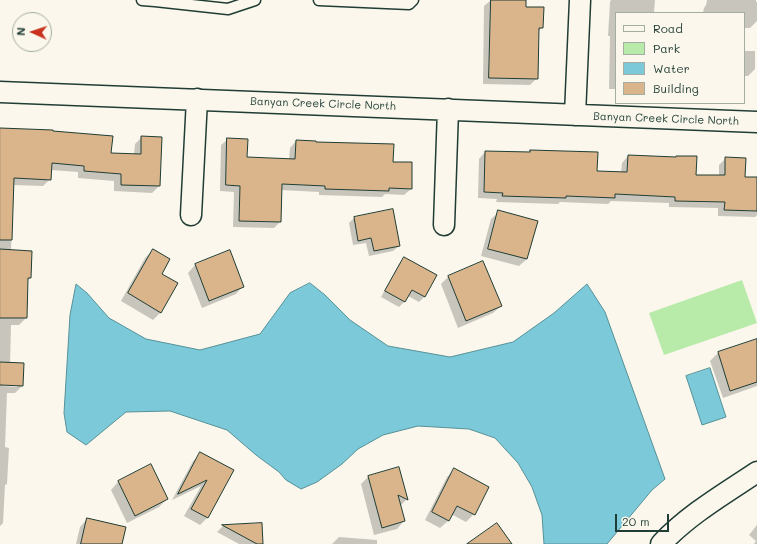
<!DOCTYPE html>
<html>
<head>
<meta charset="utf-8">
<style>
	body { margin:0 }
	#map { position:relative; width:757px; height:544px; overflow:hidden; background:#fbf7ec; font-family:Mali,sans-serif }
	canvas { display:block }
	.legend { position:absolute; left:615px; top:12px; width:130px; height:92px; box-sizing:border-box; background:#fbf7ec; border:1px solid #a3ada2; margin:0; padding:5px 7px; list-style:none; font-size:12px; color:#1f3d34 }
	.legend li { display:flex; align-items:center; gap:8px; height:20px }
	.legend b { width:20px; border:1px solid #a3ada2 }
	.north { position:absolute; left:12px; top:12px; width:40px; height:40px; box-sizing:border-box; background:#fbf7ec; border:1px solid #a3ada2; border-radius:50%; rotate:273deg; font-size:11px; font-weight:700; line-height:16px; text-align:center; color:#1f3d34 }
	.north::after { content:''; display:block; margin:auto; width:14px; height:18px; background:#c8321e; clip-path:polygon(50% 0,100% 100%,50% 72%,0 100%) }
	.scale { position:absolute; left:615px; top:514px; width:54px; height:18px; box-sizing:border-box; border:2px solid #1f3d34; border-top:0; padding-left:5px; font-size:12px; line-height:14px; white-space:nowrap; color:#1f3d34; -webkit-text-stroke:3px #fbf7ec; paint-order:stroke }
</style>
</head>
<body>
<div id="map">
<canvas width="757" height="544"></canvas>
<ul class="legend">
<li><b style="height:5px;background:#fbf7ec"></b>Road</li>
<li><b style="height:11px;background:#b8eaaa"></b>Park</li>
<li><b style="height:11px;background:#7bc9d9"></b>Water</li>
<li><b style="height:11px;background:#dab48b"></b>Building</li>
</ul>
<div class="north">N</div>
<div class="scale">20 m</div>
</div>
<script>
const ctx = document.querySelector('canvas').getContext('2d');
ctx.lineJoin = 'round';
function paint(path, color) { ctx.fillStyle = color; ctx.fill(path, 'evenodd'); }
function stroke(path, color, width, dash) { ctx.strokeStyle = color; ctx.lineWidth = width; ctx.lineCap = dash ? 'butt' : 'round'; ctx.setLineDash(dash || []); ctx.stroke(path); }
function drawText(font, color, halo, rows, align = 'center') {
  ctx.font = font + ' Mali,sans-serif'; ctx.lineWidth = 3; ctx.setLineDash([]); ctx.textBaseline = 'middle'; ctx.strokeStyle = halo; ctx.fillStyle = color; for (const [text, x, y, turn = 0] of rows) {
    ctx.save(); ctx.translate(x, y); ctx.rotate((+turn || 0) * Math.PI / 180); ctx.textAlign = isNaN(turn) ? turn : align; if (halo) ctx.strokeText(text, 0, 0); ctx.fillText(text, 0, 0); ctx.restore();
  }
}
paint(new Path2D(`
	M742,280L757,323L664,355L649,313Z`), '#b8eaaa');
const water = new Path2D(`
	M310,283L325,295L350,320L388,346L450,357L513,342L554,313L587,284L605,312L665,479L652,490L607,544H544L542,515L532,487L518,463L495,438L469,429L418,426L383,435L358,449L342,464L317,482L301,489L286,480L279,472L256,455L227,430L170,411L126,412L86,445L67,432L64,413L70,315L76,284L87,293L109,318L146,339L200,350L260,334L290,293Z
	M710,368L726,417L702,425L686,376Z`);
paint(water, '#7bc9d9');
stroke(water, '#569197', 1);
paint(new Path2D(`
	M491,0H525L524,8L542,27L538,32L537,78L530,85L483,84L484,6Z
	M611,0H655L654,13H616V89H609L610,36H608L610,2Z
	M707,0H756V2H757V21L750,28H744V13H703L704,8L706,5Z
	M744,51H755V69L748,76H744Z
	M0,129L52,132L110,154L134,155L135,144L142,137L159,186L152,193L114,191V181L78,178V172L51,170L50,179L43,186L13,185L11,251L31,252L30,278L27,281L26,318L19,325H11L10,364L22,386L15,393H7L5,447L9,448L7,484L5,485L3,523L0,526ZM3,385H17V387L3,386Z
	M228,139L246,158L289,160L290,148L296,141L392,163L411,189L404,195L385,194L382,197L319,195V192L281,190L280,222L274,228L233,227L234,192L220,191L221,145Z
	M531,151L596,172L621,173L622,163L628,156L695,176H719V165L726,158L744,178H757V215L755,217L718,216V208L669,207V203L611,201L608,204L560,202L558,204L496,202L497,199L478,198L479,159L485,152L528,153Z
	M499,212L527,259L519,266L481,256L491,219Z
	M354,218L399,246L393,251L369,256L366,243L353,245L349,223Z
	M153,250L160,275L161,312L153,320L121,301L145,258Z
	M230,251L243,286L236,294L202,308L188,273L195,265Z
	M404,259L435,275L424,297L419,302L408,296L405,301L399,307L381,297L399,264Z
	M448,277L501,306L493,313L458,328L441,284Z
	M757,340V386L723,398L710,361L718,353Z
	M201,454L232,471L208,517L200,525L184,516L201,486L172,500L193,461Z
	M151,466L167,499L159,507L127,523L111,490L118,482Z
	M398,469L406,500L400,506L404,521L397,529L374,535L361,484L369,476Z
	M454,470L488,487L474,514L466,522L451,514L448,521L440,528L425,520L447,477Z
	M87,519L121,544H76L80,527Z
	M261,524L262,544H239L217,532L223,526Z
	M757,525V544H754L756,541L749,535Z
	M339,537L377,540V544H332Z`), '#0003');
const building = new Path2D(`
	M491,0H526V7H544L543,28H539L538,79L489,78Z
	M0,128L53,130V131L113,136L111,153L141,154V136L162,137L160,186L121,185V174L84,171V166L52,163L51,180L14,178L12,240H0Z
	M227,138L248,139L247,157L295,159L296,140L316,141V142L394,144L393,162H412V189L389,188V191L325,189V186L282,184L281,222L239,221L240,186L226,185Z
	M530,150L598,152L597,171L627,172L628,155L676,157V156H697L696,175H725V157L746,158L745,177H757V211L724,210L725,202L675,201V197L615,194V198L566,196V198L502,196L503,193L484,192L485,151L530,152Z
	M393,209L400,246L374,251L371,238L358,241L354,217Z
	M498,210L538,221L527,259L488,249Z
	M0,249L32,251L31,278H28L27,318H0Z
	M153,249L170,259L162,274L178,283L161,313L128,293Z
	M230,250L244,287L209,301L195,264Z
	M404,257L437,275L425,297L412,290L405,302L385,291Z
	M483,261L502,306L466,321L448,276Z
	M757,339V382L730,391L718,352Z
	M0,362L24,363L23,386L0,385Z
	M200,452L234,470L208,518L191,509L207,480L178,494Z
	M151,464L168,499L135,516L118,481Z
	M399,467L408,500L398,495L405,521L382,528L368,476Z
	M454,468L489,487L475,515L457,506L449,521L432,512Z
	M87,518L126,527L122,544H81Z
	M262,523L263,544H257L222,525Z
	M497,523L512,544H467Z`);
paint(building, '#dab48b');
stroke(building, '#1f3d34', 1);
const lane = new Path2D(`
	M142,0L155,1V0
	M319,0L409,4L413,0
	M155,1L228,9L255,0`);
const street = new Path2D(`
	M0,92L757,122
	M575,115L580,0
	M191,215L197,99
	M444,225L448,109
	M661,544C688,515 724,494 757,472`);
stroke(lane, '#1f3d34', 13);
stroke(street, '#1f3d34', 23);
stroke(lane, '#fbf7ec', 10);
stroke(street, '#fbf7ec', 20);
drawText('11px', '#1f3d34', '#fbf7ec', [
	["Banyan Creek Circle North",323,104,2],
	["Banyan Creek Circle North",666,119,2]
]);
</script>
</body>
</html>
